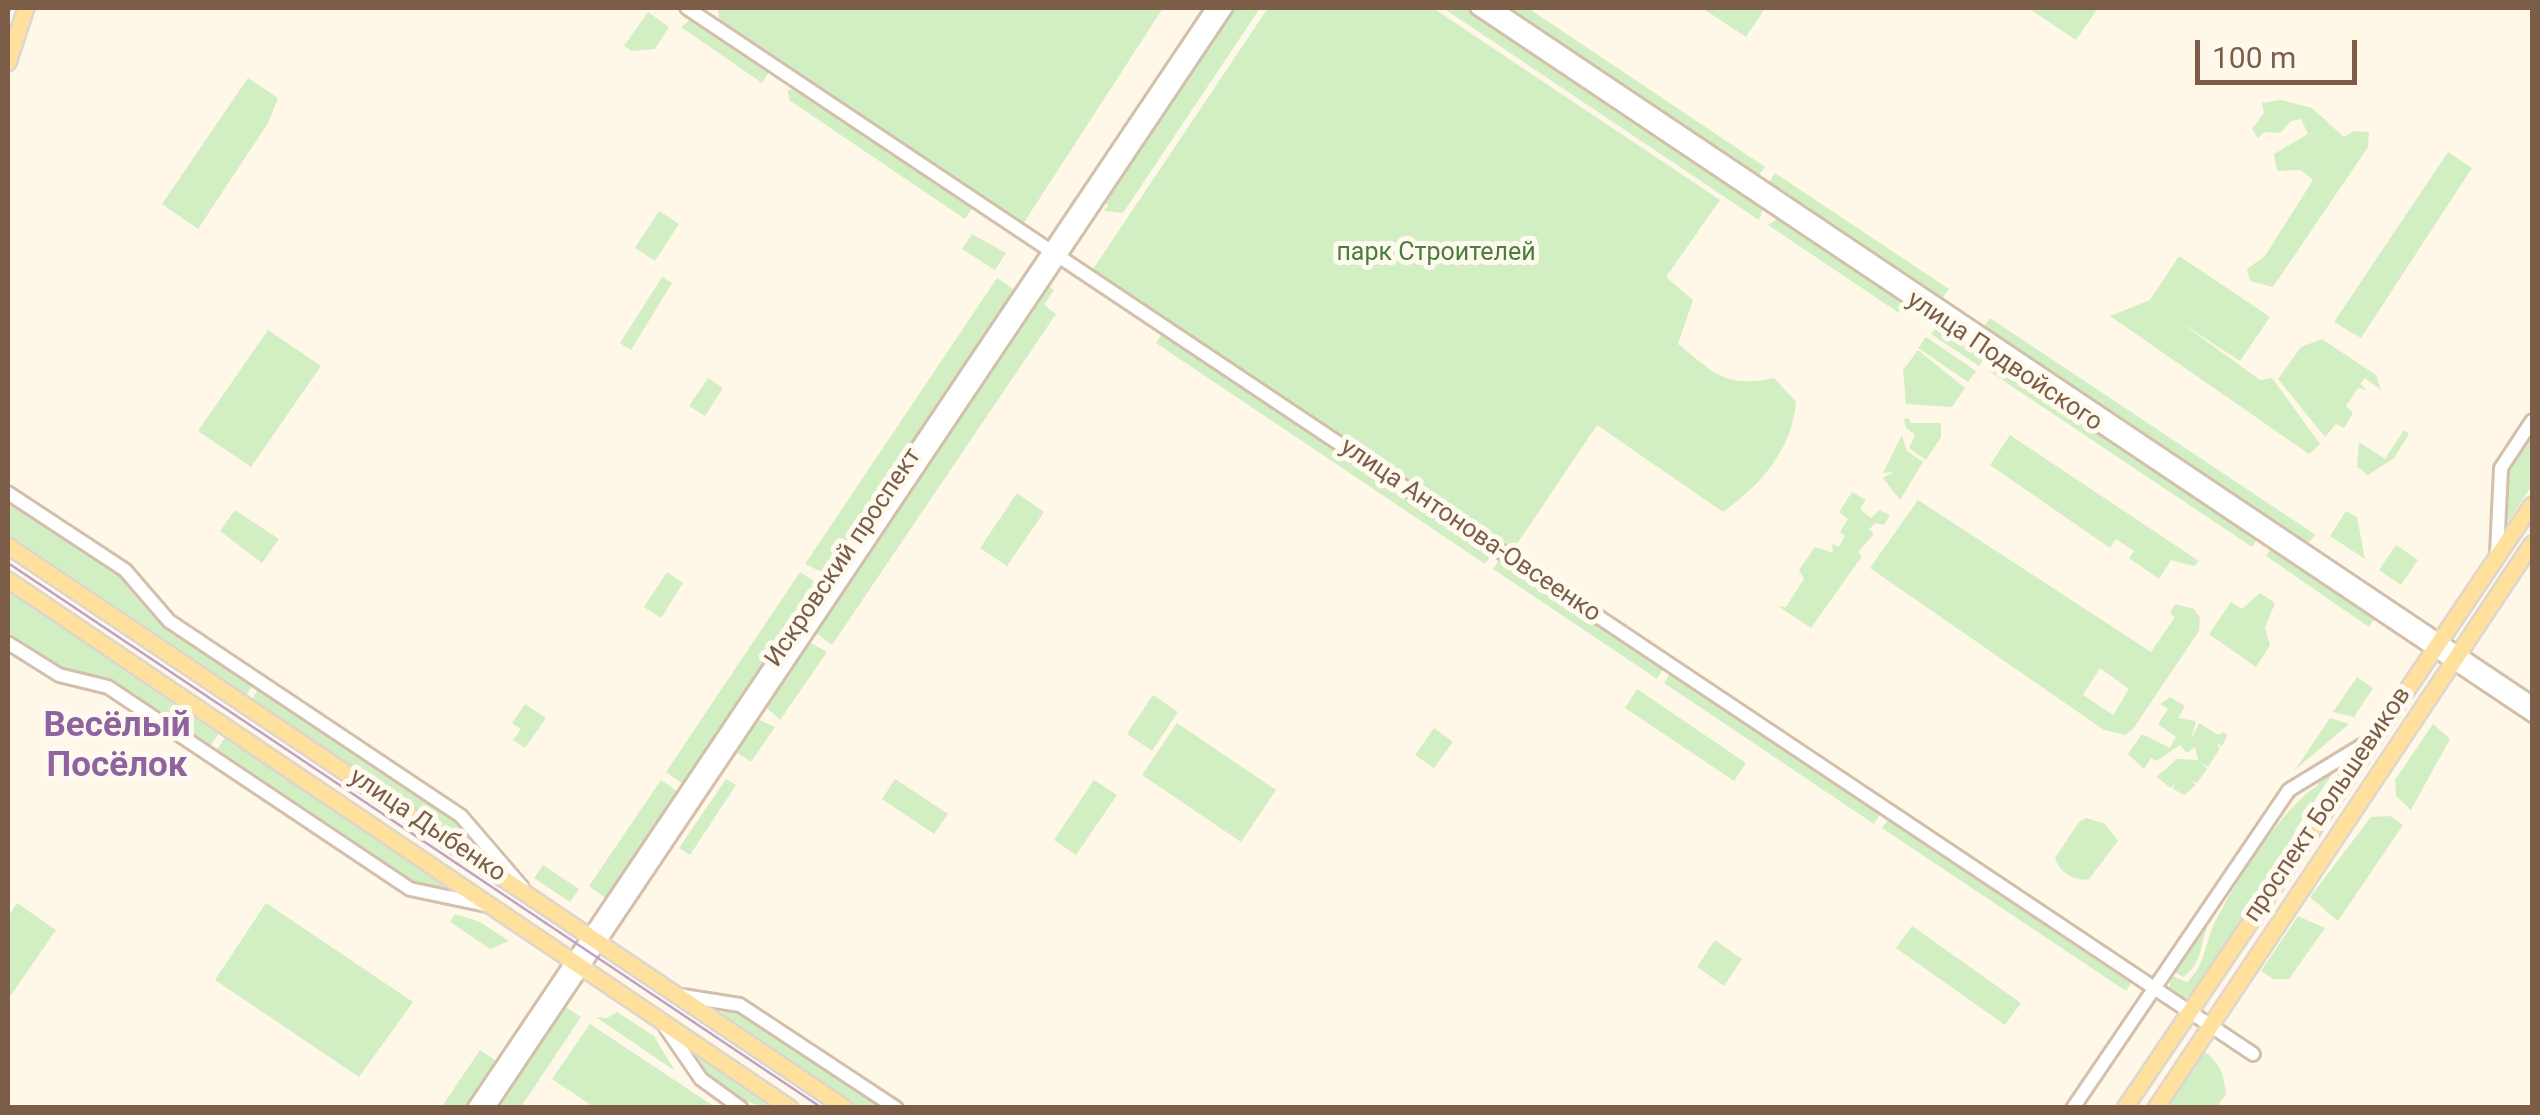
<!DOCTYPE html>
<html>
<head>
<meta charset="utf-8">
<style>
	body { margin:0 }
	#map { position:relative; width:2540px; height:1115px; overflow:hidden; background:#fff7e7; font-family:Roboto,sans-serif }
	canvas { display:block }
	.frame { position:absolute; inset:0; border:10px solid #7c5d47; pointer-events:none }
	.scale { position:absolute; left:2195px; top:40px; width:162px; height:45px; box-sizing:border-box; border:5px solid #7c5d47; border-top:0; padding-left:12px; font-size:30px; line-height:35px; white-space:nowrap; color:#7c5d47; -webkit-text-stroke:8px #fffaef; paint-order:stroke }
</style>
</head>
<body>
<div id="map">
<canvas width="2540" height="1115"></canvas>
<div class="frame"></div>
<div class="scale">100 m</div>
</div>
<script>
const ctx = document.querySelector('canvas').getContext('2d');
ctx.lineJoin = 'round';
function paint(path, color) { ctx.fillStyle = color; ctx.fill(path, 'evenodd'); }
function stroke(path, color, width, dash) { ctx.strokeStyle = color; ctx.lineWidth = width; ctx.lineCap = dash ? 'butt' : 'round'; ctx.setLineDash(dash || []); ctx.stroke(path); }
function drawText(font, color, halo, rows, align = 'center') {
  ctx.font = font + ' Roboto,sans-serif'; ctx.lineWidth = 10; ctx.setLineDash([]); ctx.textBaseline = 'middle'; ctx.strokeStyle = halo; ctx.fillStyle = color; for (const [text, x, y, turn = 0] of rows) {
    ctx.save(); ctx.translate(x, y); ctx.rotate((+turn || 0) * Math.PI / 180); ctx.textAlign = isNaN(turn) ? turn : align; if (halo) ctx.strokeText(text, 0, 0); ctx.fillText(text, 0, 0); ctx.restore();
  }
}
paint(new Path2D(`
	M718,8H1163L1023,224L719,19Z
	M1234,8H1260L1123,213L1104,211L1108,205L1104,202Z
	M1268,8H1433L1720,200L1666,277L1693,300L1678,344C1715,374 1725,388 1774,378L1796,402C1792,449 1761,485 1723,512L1597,425L1513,550L1093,269Z
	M1443,8H1464L1763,208L1759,220Z
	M1506,8H1528L1765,167L1758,177Z
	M1702,8H1760L1764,10L1746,37Z
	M2028,8H2098L2076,40Z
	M648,12L669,27L655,49L632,51L624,46Z
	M690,20L769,72L762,83L681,27Z
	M248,78L278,98L268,123L198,229L162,204Z
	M788,90H795L972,208L965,219L789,100Z
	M2281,100L2312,108L2344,137L2354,131L2369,132L2368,147L2273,287L2250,281L2247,269L2265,256L2313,180L2301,170L2277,171L2274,154L2308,134L2301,119L2291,121L2280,133L2265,132L2258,138L2252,129L2264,113L2262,103Z
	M2448,152L2472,168L2361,338L2334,322Z
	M1775,173L1949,289L1942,299L1768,184Z
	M659,211L679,224L655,261L635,248Z
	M1778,218L1902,301L1899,313L1768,225Z
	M972,234L1006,253L995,270L962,249Z
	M2179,256L2270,317L2240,361L2180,322L2260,380L2272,378L2320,444L2309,454L2110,316L2150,300Z
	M662,277L672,283L631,350L620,343Z
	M997,278L1016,291L826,574L805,564Z
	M1048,286L1054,290L1044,305L1056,314L832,645L815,632Z
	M1990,318L2316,535L2306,544L1983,328Z
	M1938,325L1985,357L1979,366L1931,334Z
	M268,330L321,366L251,467L198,431Z
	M1162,334L1491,555L1485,564L1156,343Z
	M1926,337L1976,371L1968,382L1918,348Z
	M2322,339L2376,375L2381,390L2365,378L2360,384L2367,390L2358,388L2346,406L2353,413L2344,428L2336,424L2325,437L2278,379L2301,347Z
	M1918,350L1965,388L1952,407L1906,404L1903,370Z
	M1994,363L2257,539L2252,547L1989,371Z
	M708,378L723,388L705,416L689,406Z
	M1909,418L1911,423H1941V437L1926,460L1909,448L1915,435L1906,428L1904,419Z
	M2404,430L2409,434L2394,458L2368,475L2357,467L2359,442L2385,459Z
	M2532,432V485L2509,521L2505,516L2509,468Z
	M1902,435L1907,451L1923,462L1900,500L1883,478L1893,472L1883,473Z
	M2010,435L2199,561L2194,566L2171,560L2159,579L2129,558L2134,551L2116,539L2110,548L1990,465Z
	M1852,492L1866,500L1860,509L1871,518L1879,510L1890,515L1884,525L1876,523L1869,529L1874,534L1858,552L1862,556L1811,628L1778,606L1786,607L1804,579L1799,570L1815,547L1833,553L1832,544L1839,547L1845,536L1840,532L1848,519L1839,512Z
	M1017,493L1044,512L1007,566L980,548Z
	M1918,500L2151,652L2175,617L2170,613L2175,604L2194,609L2200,618L2199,631L2133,729L2126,735L2104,730L1870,568ZM2100,668L2129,689L2113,715L2083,695Z
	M8,502L119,576L165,626L253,685L244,699L8,540Z
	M235,510L279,539L262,563L220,531Z
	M2346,511L2357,517L2365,559L2330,536Z
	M2396,545L2418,560L2401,585L2379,570Z
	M2271,548L2374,619L2369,627L2266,556Z
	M1499,560L1663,669L1657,679L1493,569Z
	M667,572L683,583L661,618L644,607Z
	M800,572L815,582L816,589L684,785L666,772Z
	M8,589L220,732L209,747L110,681L62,668L8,632Z
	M2260,593L2275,603L2265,628L2270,645L2256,667L2209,634L2231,602L2242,609Z
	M809,642L827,652L780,720L766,707Z
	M1670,674L1880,814L1874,824L1664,683Z
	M2357,677L2373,688L2354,717L2333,712Z
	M258,689L456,821L476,847L447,835L250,703Z
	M1637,689L1746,763L1734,781L1625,708Z
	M1153,695L1178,712L1152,751L1127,734Z
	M2170,697L2185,706L2178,718L2196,721L2191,740L2199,723L2218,735L2224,732L2227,736L2222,746L2216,743L2220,748L2208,767L2202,763L2207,769L2197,783L2191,780L2196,785L2184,795L2173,789L2175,783L2171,788L2156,777L2177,759L2198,760L2195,747L2187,753L2180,745L2157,761L2151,758L2144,769L2128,754L2142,734L2170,748L2176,737L2158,724L2168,709L2160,704Z
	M525,704L546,718L525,748L513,740L521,729L512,723Z
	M2330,718L2349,724L2295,770Z
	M757,719L775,727L751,762L736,752Z
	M1177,723L1276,790L1241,842L1142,775Z
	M2433,724L2450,739L2411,810L2396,796L2395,780Z
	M1434,728L1453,742L1434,768L1415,755Z
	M226,736L424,869L443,885V891L414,884L216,751Z
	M2336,768L2296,829L2285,857L2194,994L2183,999L2170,990V975L2187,982C2207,964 2204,942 2216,920C2238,878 2280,811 2318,785V777Z
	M726,779L736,785L690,855L679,848Z
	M895,779L948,814L934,834L882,799Z
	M661,780L680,793L608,900L589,886Z
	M1094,780L1117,795L1076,855L1054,840Z
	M2313,782C2283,803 2224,887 2209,922C2200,942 2203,964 2183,977L2173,971L2295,791Z
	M2390,816L2403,825L2338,921L2310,897L2371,817Z
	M2087,818L2105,824L2118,841L2089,879C2074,882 2059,872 2055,858L2079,822Z
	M1888,820L2131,983L2126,991L1882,828Z
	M543,865L579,889L570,902L534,878Z
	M17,903L56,930L9,998L8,917Z
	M266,903L413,1002L359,1077L215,980Z
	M455,914L480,922L509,941L490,949L450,922Z
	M2298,916L2325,928L2289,979H2273L2261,971Z
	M1912,926L2021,1003L2005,1025L1896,948Z
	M1715,940L1742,959L1724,986L1697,967Z
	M564,1006L581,1017L521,1107H496Z
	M724,1009L739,1011L885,1107H855L744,1033L722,1013Z
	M617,1012L654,1036L675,1071L596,1017L607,1018Z
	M590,1024L715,1107H594L552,1079Z
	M480,1050L498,1062L467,1107L441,1108Z
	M2205,1052C2221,1063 2224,1076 2226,1094L2217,1107H2168Z
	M697,1056L722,1067L782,1107C742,1107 719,1091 694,1060Z`), '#d2efc3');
const minor = new Path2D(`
	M687,8L2253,1054
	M1477,8L2532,715
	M1495,8L2532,703
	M8,493L125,570L169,621L461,816L522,887
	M2497,553L2501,468L2532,421
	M8,643L59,675L108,687L410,889L486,905
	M683,996L740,1005L896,1108
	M666,1028L701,1079L741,1108
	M474,1108L1213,8
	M488,1108L1226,8
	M2073,1108L2289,790L2371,740`);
const major = new Path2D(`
	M8,63L26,8
	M8,546L845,1108
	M8,580L790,1108
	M2125,1108L2532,505
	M2156,1108L2532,544`);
stroke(minor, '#d3bfaa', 18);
stroke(major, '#ddd5cf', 20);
stroke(minor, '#fff', 12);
stroke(major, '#ffe09d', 15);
stroke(new Path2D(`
	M8,14L10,8
	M8,563L822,1108`), '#bba2cb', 2.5);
drawText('25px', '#4b7d3b', '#fffaef', [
	["парк Строителей",1436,254]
]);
drawText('25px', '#7c5d47', '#fffaef', [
	["улица Подвойского",2004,362,34],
	["улица Антонова-Овсеенко",1470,531,34],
	["Искровский проспект",844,558,-56],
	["проспект Большевиков",2328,805,-56],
	["улица Дыбенко",427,826,34]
]);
drawText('bold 35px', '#8f639f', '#fffaef', [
	["Весёлый",117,727],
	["Посёлок",117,767]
]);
</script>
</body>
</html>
